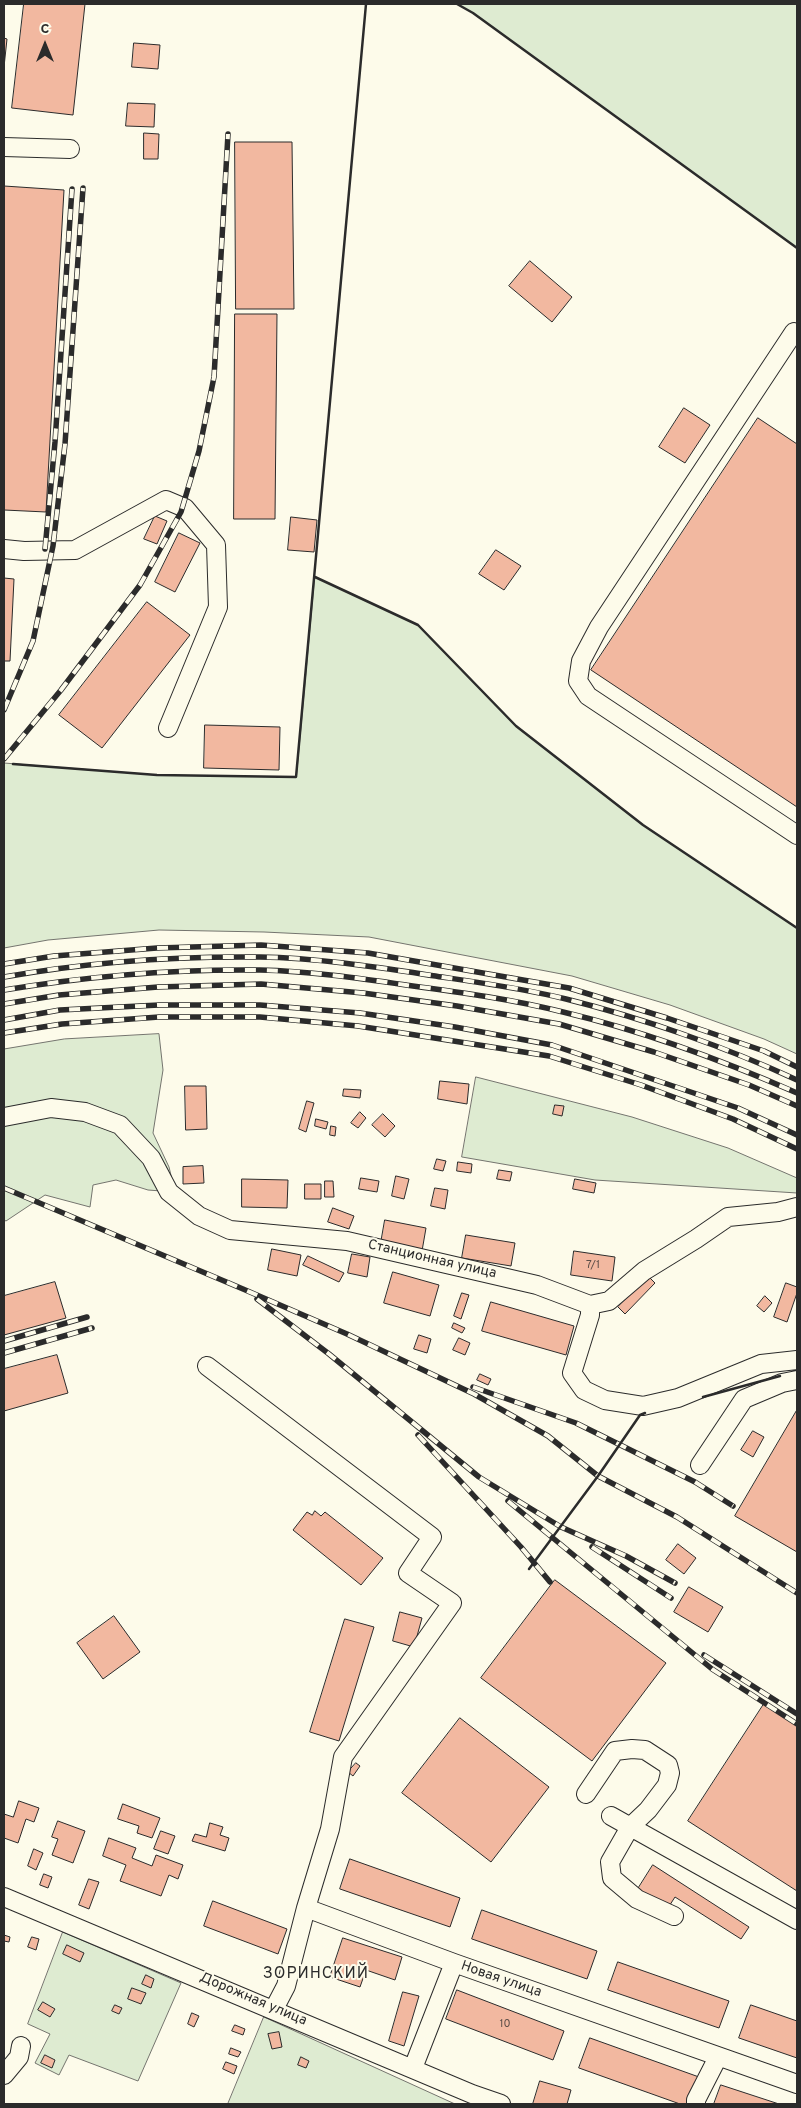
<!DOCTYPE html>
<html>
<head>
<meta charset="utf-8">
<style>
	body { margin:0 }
	#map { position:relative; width:801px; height:2108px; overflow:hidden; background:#fdfbea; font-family:Overpass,sans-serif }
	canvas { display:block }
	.frame { position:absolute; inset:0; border:5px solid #2b2b2b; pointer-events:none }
	.north { position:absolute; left:20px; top:20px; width:50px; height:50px; -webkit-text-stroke:4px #fdfbea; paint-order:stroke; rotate:0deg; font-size:14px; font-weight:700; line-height:20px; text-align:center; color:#2b2b2b }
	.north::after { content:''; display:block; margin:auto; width:18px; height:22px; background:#2b2b2b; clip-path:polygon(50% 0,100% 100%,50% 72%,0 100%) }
</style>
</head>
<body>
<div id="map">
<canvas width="801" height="2108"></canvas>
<div class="frame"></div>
<div class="north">С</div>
</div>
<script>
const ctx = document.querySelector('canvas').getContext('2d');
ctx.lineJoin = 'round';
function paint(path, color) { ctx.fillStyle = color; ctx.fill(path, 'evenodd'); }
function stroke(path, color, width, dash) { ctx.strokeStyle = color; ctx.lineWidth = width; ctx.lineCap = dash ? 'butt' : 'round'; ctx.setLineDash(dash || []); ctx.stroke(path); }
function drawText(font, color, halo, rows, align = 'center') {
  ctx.font = font + ' Overpass,sans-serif'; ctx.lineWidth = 4; ctx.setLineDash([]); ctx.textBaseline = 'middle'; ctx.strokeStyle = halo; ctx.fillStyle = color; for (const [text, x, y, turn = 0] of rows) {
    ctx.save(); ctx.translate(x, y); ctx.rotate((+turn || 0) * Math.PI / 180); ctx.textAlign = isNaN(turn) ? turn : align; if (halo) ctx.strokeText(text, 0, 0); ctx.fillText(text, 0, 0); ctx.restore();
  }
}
const green = new Path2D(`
	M457,4H797V248L473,13Z
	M315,577L418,625L516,726L643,825L797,928V1054L764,1039L670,1005L572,976L369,937L264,932L159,930L48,940L4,948V763L157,775L296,777Z
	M159,1034L163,1070L153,1133L169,1167L175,1192L148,1190L116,1180L93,1185L90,1207L45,1195L6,1221L4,1220V1049L64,1039Z
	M476,1077L632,1117L728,1148L797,1178V1193L595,1180L462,1157Z
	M63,1932L181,1983L138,2081L69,2055L59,2075L35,2063L50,2034L28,2024Z
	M264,2017L455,2104H228Z`);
paint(green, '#deebd1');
stroke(green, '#74746e', 1);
const building = new Path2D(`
	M24,4H85L73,115L12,108Z
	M4,38L7,39L4,67Z
	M134,43L160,45L158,69L132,67Z
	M128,103L155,104L154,127L126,126Z
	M144,133L159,134L158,159H144Z
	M235,142H292L294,309H236Z
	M4,186L64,190L46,512L4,510Z
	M530,261L572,297L552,322L509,286Z
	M235,314H277L275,519H234Z
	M684,408L710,425L685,463L659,447Z
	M758,418L797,444V807L591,670Z
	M155,516L167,521L157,544L144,539Z
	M291,517L317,520L314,552L288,550Z
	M179,533L200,543L175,592L155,582Z
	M496,550L521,566L504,590L479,574Z
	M4,578L14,579L10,661H4Z
	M147,602L190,635L102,748L59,715Z
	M205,725L280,727L279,770L204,768Z
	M440,1081L469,1084L467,1104L438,1099Z
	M185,1086H206L207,1129L186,1130Z
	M344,1089L361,1090L360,1098L343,1096Z
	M307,1101L314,1103L306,1132L299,1129Z
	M555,1105L564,1106L562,1116L553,1114Z
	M360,1112L366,1118L358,1128L351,1123Z
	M383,1114L395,1126L385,1137L372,1125Z
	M316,1119L328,1122L326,1129L315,1126Z
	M331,1126L336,1127L335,1136L330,1135Z
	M437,1159L446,1161L443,1171L434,1169Z
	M458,1162L472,1164L471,1173L457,1171Z
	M203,1166L204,1183L183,1184V1167Z
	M499,1170L512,1172L510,1181L497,1179Z
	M396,1176L409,1179L404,1199L392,1196Z
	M361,1178L379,1181L377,1192L359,1189Z
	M242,1179L288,1180L287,1208L242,1207Z
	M575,1179L596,1183L594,1193L573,1189Z
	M325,1181H333L334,1197H325Z
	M305,1184H321V1199H305Z
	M435,1188L448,1190L445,1209L431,1206Z
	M333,1208L354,1216L349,1229L328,1222Z
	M385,1220L426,1228L422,1251L381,1243Z
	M466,1235L515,1243L511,1266L462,1258Z
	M272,1249L301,1255L297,1276L268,1270Z
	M574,1251L615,1257L612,1281L571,1275Z
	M352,1254L370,1257L367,1277L348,1273Z
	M308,1256L344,1273L339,1282L303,1265Z
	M393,1272L439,1285L430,1316L384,1303Z
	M648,1276L655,1283L625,1314L618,1307Z
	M55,1282L66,1318L4,1335V1296Z
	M786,1283L797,1287V1293L787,1322L774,1317Z
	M462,1293L469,1295L461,1319L454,1316Z
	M765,1296L772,1303L764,1312L757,1306Z
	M491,1302L574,1326L566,1355L482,1331Z
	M454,1323L465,1328L462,1333L452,1328Z
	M419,1335L431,1339L427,1353L414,1349Z
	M459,1338L470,1343L465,1355L453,1350Z
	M57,1355L68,1393L4,1411V1369Z
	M480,1374L491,1379L488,1385L477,1380Z
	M797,1410V1552L735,1516Z
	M753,1431L764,1437L753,1457L741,1450Z
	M315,1511L321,1516L325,1512L383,1558L361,1585L293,1530L307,1512L312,1515Z
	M678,1544L696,1558L684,1574L666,1560Z
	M555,1580L666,1663L592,1761L481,1678Z
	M689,1587L723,1607L708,1632L674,1612Z
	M400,1612L422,1618L414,1647L393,1641Z
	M114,1616L140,1652L103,1679L77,1643Z
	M345,1619L374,1627L339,1741L310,1732Z
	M764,1704L797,1725V1891L688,1821Z
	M460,1718L549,1787L491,1862L402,1793Z
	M356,1763L360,1766L353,1776L348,1772Z
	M19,1801L39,1808L34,1822L26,1819L18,1843L4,1838V1814L13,1817Z
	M123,1804L160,1818L152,1838L137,1833L139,1826L118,1819Z
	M58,1821L85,1831L73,1863L52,1855L58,1839L52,1837Z
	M210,1823L223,1827L220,1835L229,1838L225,1851L192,1841L195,1834L206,1837Z
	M161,1831L175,1836L168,1854L154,1849Z
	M109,1838L136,1848L132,1858L152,1866L156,1855L183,1865L178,1879L169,1875L161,1896L120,1881L126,1865L103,1856Z
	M34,1849L43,1853L36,1870L28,1866Z
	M350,1859L460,1898L450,1927L340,1889Z
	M653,1865L749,1927L741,1939L675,1897L666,1911L636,1892Z
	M44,1874L52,1877L48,1888L40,1885Z
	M89,1879L99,1882L89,1909L79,1905Z
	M213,1901L287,1929L278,1954L204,1926Z
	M482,1910L597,1951L587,1979L472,1939Z
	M4,1935L10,1937L9,1942L4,1941Z
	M32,1937L39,1939L36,1950L28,1947Z
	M343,1938L402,1957L395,1980L366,1970L360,1987L330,1977Z
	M67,1945L84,1953L80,1962L63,1954Z
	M618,1962L729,2001L719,2028L608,1990Z
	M146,1975L154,1979L151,1988L142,1984Z
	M132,1988L146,1993L141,2004L128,1999Z
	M457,1990L564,2031L553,2060L446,2019Z
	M403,1992L419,1996L404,2046L389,2041Z
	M43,2002L55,2009L50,2017L38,2010Z
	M115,2005L122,2008L119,2014L112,2011Z
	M751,2005L797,2021V2058L739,2038Z
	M192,2013L199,2016L194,2027L188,2024Z
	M235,2025L245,2029L243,2035L232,2031Z
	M279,2032L282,2047L272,2049L268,2034Z
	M590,2038L699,2077L690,2104H680L579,2068Z
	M231,2048L241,2052L238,2057L229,2054Z
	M45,2055L55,2060L52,2068L41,2063Z
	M301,2057L309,2061L306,2068L298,2065Z
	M226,2062L237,2066L234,2074L223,2069Z
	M540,2081L571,2090L567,2104H533Z
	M721,2085L779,2104H714Z`);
paint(building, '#f2b8a0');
stroke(building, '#2b2b2b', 1);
const minor = new Path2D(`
	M4,147L70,149
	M794,332L599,627L581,661L578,681L588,696L797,835
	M4,549L24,551L75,550L166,500L185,508L216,545L218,607L168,728
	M4,1117L51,1108L85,1112L120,1125L151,1158L169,1192L199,1216L230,1230L347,1241L537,1285L590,1305V1315L572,1373L584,1390L605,1400L643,1406L678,1398L761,1364L797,1360
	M590,1305L609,1301L644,1271L696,1239L728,1217L778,1212L797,1207
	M207,1366L432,1537L408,1573L452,1603L343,1757L330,1829L306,1908
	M700,1465L744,1399L782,1383L797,1380
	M586,1794L615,1751L632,1749L645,1750L668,1765L670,1773L667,1785L648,1810L630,1827L610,1862L612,1878L637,1899L674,1916
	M611,1816L797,1920
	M4,1897L472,2094L501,2104
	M274,2009L286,1986L306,1908L454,1963L797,2084
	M413,2068L454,1963
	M4,2075L19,2057L21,2046
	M696,2104V2100L718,2057`);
stroke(minor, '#2b2b2b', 20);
stroke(minor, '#fdfbea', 18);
const rail = new Path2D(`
	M45,549L55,442L72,189
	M4,710L33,641L53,546L65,444L83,188
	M4,759L61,690L140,585L181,512L199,451L214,377L228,134
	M4,964L54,956L157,948L261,945L368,953L569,988L667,1018L764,1051L797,1067
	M4,977C88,962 174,956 260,957C321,958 382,968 442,977C483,983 526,989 566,999C642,1018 726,1047 797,1080
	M4,990C88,976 174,969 260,970C308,971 358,978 406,985C458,992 511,999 563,1012C643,1031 722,1060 797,1093
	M4,1004L59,995L158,987L261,984L363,993L457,1006L559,1024L654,1052L749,1085L797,1106
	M4,1020L60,1010L159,1005H260L360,1013L455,1027L552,1045L738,1108L797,1135
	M4,1033L62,1024L159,1017H260L358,1026L549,1056L641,1085L733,1119L797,1149
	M4,1188L243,1289L347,1334L474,1394L548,1436L598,1476L677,1517L797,1593
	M257,1299L329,1354L479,1477L561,1527L626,1556L675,1583
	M4,1341L87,1317
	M4,1353L92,1328
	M473,1387L576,1423L695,1482L733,1506
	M418,1435L521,1547L550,1582
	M508,1501L712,1669L797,1724
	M592,1547L671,1598
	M704,1655L797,1714`);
stroke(rail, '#2b2b2b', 5.5);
stroke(rail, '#fdfbea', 4, [11]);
stroke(new Path2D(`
	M457,4L473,13L797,248
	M315,577L418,625L516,726L643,825L797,928
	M13,764L157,775L296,777L366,4
	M703,1397L780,1376
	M529,1569L598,1476L640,1415L645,1413`), '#2b2b2b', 2.5);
drawText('11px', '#5d4e48', null, [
	["7/1",593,1266],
	["10",505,2025]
]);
drawText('14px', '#2b2b2b', '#fdfbea', [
	["Станционная улица",432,1260,13],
	["Новая улица",501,1980,19],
	["Дорожная улица",253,2000,23]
]);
ctx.letterSpacing = '1px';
drawText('16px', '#2b2b2b', '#fdfbea', [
	["ЗОРИНСКИЙ",316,1975]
]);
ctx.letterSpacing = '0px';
</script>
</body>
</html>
